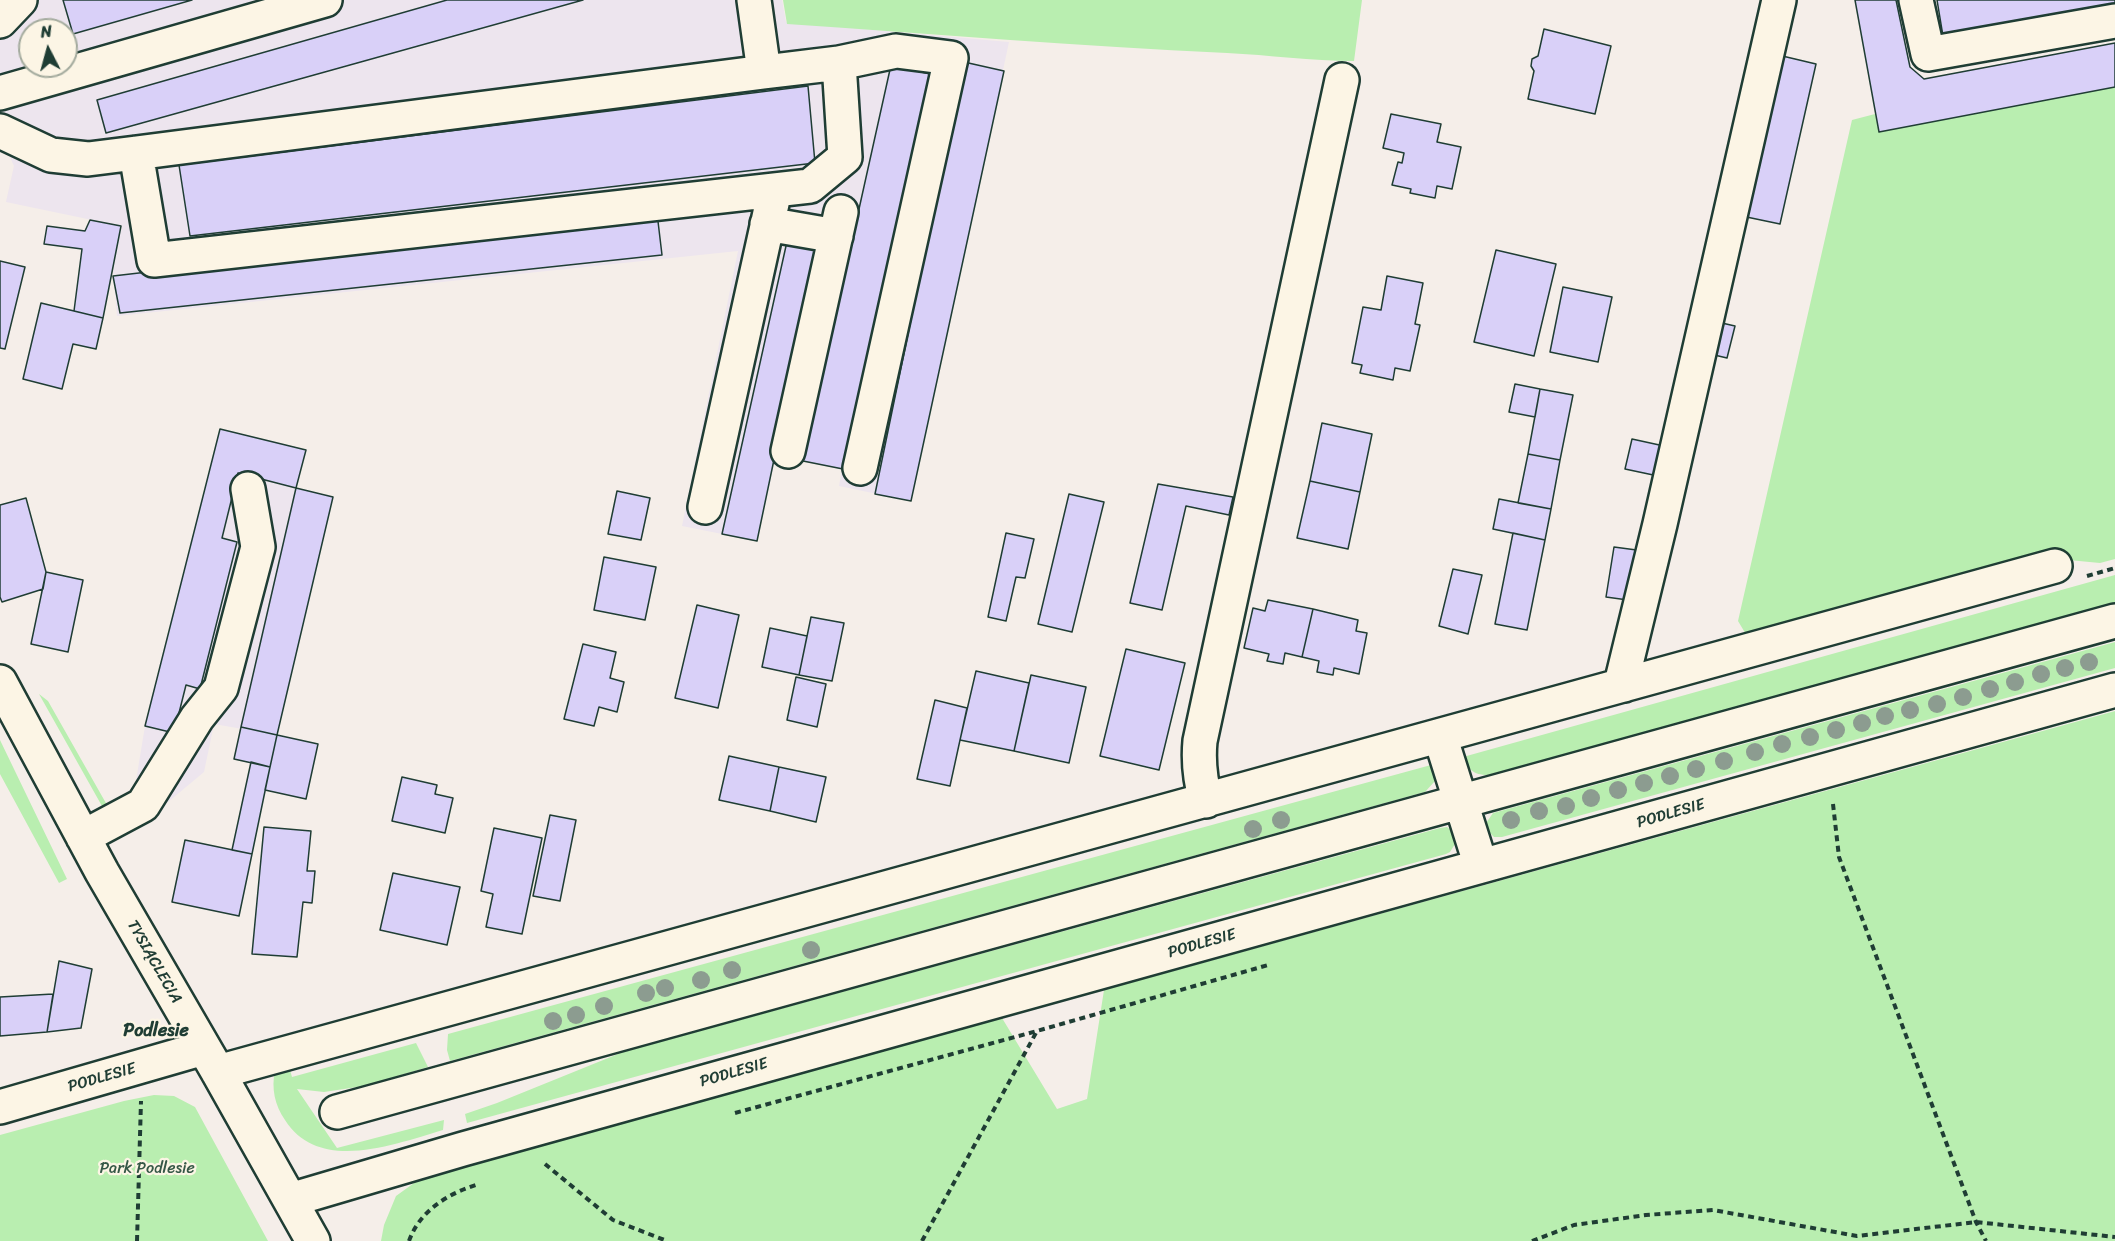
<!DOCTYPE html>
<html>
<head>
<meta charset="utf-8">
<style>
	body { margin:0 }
	#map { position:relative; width:2115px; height:1241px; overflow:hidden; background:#f5eee9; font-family:Sriracha,sans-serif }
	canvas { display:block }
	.north { position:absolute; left:18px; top:18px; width:60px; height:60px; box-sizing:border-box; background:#fcf5e5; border:2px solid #a4ab9e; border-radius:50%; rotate:354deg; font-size:16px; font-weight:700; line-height:24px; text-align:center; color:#1f3d34 }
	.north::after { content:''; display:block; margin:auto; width:21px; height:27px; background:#1f3d34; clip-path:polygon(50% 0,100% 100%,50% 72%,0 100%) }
</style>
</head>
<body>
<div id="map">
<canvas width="2115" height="1241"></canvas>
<div class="north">N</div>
</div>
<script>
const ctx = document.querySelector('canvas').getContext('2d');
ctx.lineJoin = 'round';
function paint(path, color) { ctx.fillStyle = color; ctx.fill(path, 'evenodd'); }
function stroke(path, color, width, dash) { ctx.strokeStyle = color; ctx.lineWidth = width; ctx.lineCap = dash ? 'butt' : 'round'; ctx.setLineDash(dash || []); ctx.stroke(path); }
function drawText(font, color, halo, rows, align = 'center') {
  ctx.font = font + ' Sriracha,sans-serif'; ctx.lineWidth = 4.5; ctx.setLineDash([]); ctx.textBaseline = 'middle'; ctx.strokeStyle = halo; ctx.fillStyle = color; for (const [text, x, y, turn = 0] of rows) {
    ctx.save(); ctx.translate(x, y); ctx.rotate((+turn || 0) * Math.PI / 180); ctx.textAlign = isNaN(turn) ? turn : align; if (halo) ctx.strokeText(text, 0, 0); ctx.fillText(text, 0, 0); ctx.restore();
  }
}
paint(new Path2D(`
	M0,0H782L786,22L1009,42L911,501L839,486L842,469L776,456L757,541L682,526L738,251L117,316L113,271L121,226L6,202L14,166L0,136ZM30,30H66V66H30Z
	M220,429L306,450L296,488L333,497L277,735L214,724L204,772L137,828L122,801L135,787L145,726Z`), '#ede5ee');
paint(new Path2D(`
	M783,0H1362L1354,61C1311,61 1269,55 1227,53C1080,46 933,34 787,24Z
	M2115,87V559L2100,563L2058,559L1750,641L1738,621L1852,120L1875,114L1879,132Z
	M2115,575V603L1488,775C1473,775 1468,769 1463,757Z
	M2115,642V668L1502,837H1494L1486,829V823L1493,813Z
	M39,694L48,701L111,812L107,815Z
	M2115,711V1241H381L384,1225L396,1196L421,1178L1002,1018L1057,1109L1087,1099L1104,990Z
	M0,740L67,879L59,883L0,774Z
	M1431,765L1435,781L1425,792L450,1061L447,1050L448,1034Z
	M1447,827L1453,832L1455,844L1450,852L1446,854L467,1123L465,1114L497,1103L623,1052L1440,828Z
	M416,1043L428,1067L364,1086L324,1092L297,1089L337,1148L444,1120L443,1130C395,1144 319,1174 285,1120C275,1106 271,1088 275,1071L288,1063L292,1077Z
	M154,1095L174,1096L195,1107L268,1241H0V1135L124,1101Z`), '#b9eeb0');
const building = new Path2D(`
	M63,0H192L73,34Z
	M447,0H583L106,133L97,100Z
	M1855,0H1896L1910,67L1924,79L2115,43V87L1879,132Z
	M1937,0H2115V6L1943,36Z
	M1544,29L1611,46L1595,114L1528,99L1534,71L1531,66L1532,59L1538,56Z
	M1774,54L1816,64L1780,224L1737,215Z
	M964,62L1004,71L911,501L875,494Z
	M891,65L930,74L843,469L803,461Z
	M808,86L815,163L190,236L179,165Z
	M1391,114L1441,124L1437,142L1461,147L1452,189L1437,186L1435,198L1410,193L1411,189L1392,185L1398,162L1402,163L1404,153L1383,148Z
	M657,213L662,255L120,313L113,276Z
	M90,220L121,226L103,318L74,311L82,249L44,244L47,226L85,231Z
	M788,237L819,244L757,541L722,534Z
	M1496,250L1556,264L1534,356L1474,342Z
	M0,261L25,267L5,349L0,348Z
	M1387,276L1423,283L1415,324L1420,325L1410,371L1395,368L1393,380L1360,373L1362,365L1352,363L1363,307L1381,310Z
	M1563,287L1612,297L1598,362L1550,352Z
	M41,303L103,318L96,349L73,344L62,389L23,379Z
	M1713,321L1735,326L1727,358L1706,353Z
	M1515,384L1540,389L1535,417L1509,412Z
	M1540,389L1573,395L1560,460L1528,454Z
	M1322,423L1372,434L1360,492L1310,481Z
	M220,429L306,450L296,488L238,473L222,538L237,542L200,689L186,685L174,733L145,726Z
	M1632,439L1664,446L1658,476L1625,469Z
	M1528,454L1560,460L1551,509L1518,503Z
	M1310,481L1360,492L1348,549L1297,538Z
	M1158,484L1233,497L1229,515L1186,506L1162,610L1130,603Z
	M296,488L333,497L277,735L241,727Z
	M617,491L650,498L641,540L608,534Z
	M1069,494L1104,502L1072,632L1038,624Z
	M26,498L46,572L43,589L2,602L0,597V505Z
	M1499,499L1551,509L1545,540L1493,529Z
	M1006,533L1034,539L1025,578L1016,577L1006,621L988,617Z
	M1513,533L1545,540L1527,630L1495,624Z
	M1614,547L1644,551L1635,601L1606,597Z
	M604,557L656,567L645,620L594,610Z
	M1453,569L1482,575L1468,634L1439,626Z
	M46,572L83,580L68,652L31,644Z
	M1268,600L1313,609L1302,657L1285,653L1283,664L1267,661L1269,654L1244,648L1253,608L1265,611Z
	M697,605L739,615L718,708L675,698Z
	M1313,609L1358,620L1356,631L1367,633L1359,674L1334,668L1333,675L1317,672L1319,661L1302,657Z
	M811,617L844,623L832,681L799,675Z
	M770,628L807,636L799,675L762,667Z
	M583,644L616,652L610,678L624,682L617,712L599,707L594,726L564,719Z
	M1126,649L1185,663L1159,770L1100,756Z
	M976,671L1029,683L1014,751L960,740Z
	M1031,675L1086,687L1069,763L1014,751Z
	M796,677L826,684L817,727L787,720Z
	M935,700L967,708L950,786L917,779Z
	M241,727L277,735L270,767L234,759Z
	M277,735L318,744L306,799L265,790Z
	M729,756L779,767L770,811L719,800Z
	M251,762L270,767L252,854L232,850Z
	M779,767L826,777L816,822L770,811Z
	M402,777L437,785L435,794L453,798L445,833L392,821Z
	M550,815L576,820L560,901L533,896Z
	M264,827L311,831L307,871H315L312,903L303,902L297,957L252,954Z
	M494,828L542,838L522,934L486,927L493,894L481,891Z
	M185,840L252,854L239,916L172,902Z
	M393,873L460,887L447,945L380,930Z
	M59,961L92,969L81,1028L47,1032Z
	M53,994L47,1032L0,1036V997Z`);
paint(building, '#d9d0f8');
stroke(building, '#1f3d34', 1.5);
const minor = new Path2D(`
	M754,0L764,72
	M1916,0L1928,54L2115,21
	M0,21L20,0
	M839,63L896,51L951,58L860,468
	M0,93L325,0
	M0,131L51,155L88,159L136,153L764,72L839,63L845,157L810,186L154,260L136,153
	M767,224L836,236
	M788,451L841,212
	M705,507L775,190
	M0,682L102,872L218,1072L313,1241
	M1624,685L1623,676L1660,524L1779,0
	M1440,736L1481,866
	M1206,801C1200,780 1198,762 1200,741L1342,80
	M83,837L143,805L197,718L221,688L258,547L248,489
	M218,1072L2055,566
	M0,1107L204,1048
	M337,1112L2115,621
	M290,1200L463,1149L2115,690`);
stroke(minor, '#1f3d34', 38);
stroke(new Path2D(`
	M2087,576L2115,568
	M1833,804L1839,857L1976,1222L1986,1241
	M735,1113L1037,1031L1268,965
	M545,1164L613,1220L667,1241
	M137,1241L141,1101
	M409,1241C420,1210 449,1193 479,1184
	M922,1241L1037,1031
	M1532,1241L1574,1225L1646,1215L1713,1210L1857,1236L1976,1222L2115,1237`), '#1f3d34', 4, [6, 4.5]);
stroke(minor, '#fcf5e5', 33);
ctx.fillStyle = '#8c9c90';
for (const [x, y] of [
	[2089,662],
	[2065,668],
	[2041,674],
	[2015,682],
	[1990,689],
	[1963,697],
	[1937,704],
	[1910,710],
	[1885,716],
	[1862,723],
	[1836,730],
	[1810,737],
	[1782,744],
	[1755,752],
	[1724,761],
	[1696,769],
	[1670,776],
	[1644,783],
	[1618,790],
	[1591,798],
	[1566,806],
	[1539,811],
	[1281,820],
	[1511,820],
	[1253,829],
	[811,950],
	[732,970],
	[701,980],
	[665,988],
	[646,993],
	[604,1006],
	[576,1015],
	[553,1021]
]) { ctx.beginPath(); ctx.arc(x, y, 9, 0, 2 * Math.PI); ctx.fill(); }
drawText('16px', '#1f3d34', '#fcf5e5', [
	["PODLESIE",1671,814,-16],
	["PODLESIE",1202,944,-16],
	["TYSIĄCLECIA",154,962,60],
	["PODLESIE",734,1073,-16],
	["PODLESIE",102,1078,-16]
]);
drawText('16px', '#365847', '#fcf5e5', [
	["Park Podlesie",147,1169]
]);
drawText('bold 18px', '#1f3d34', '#fcf5e5', [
	["Podlesie",156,1031]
]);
</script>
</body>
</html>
